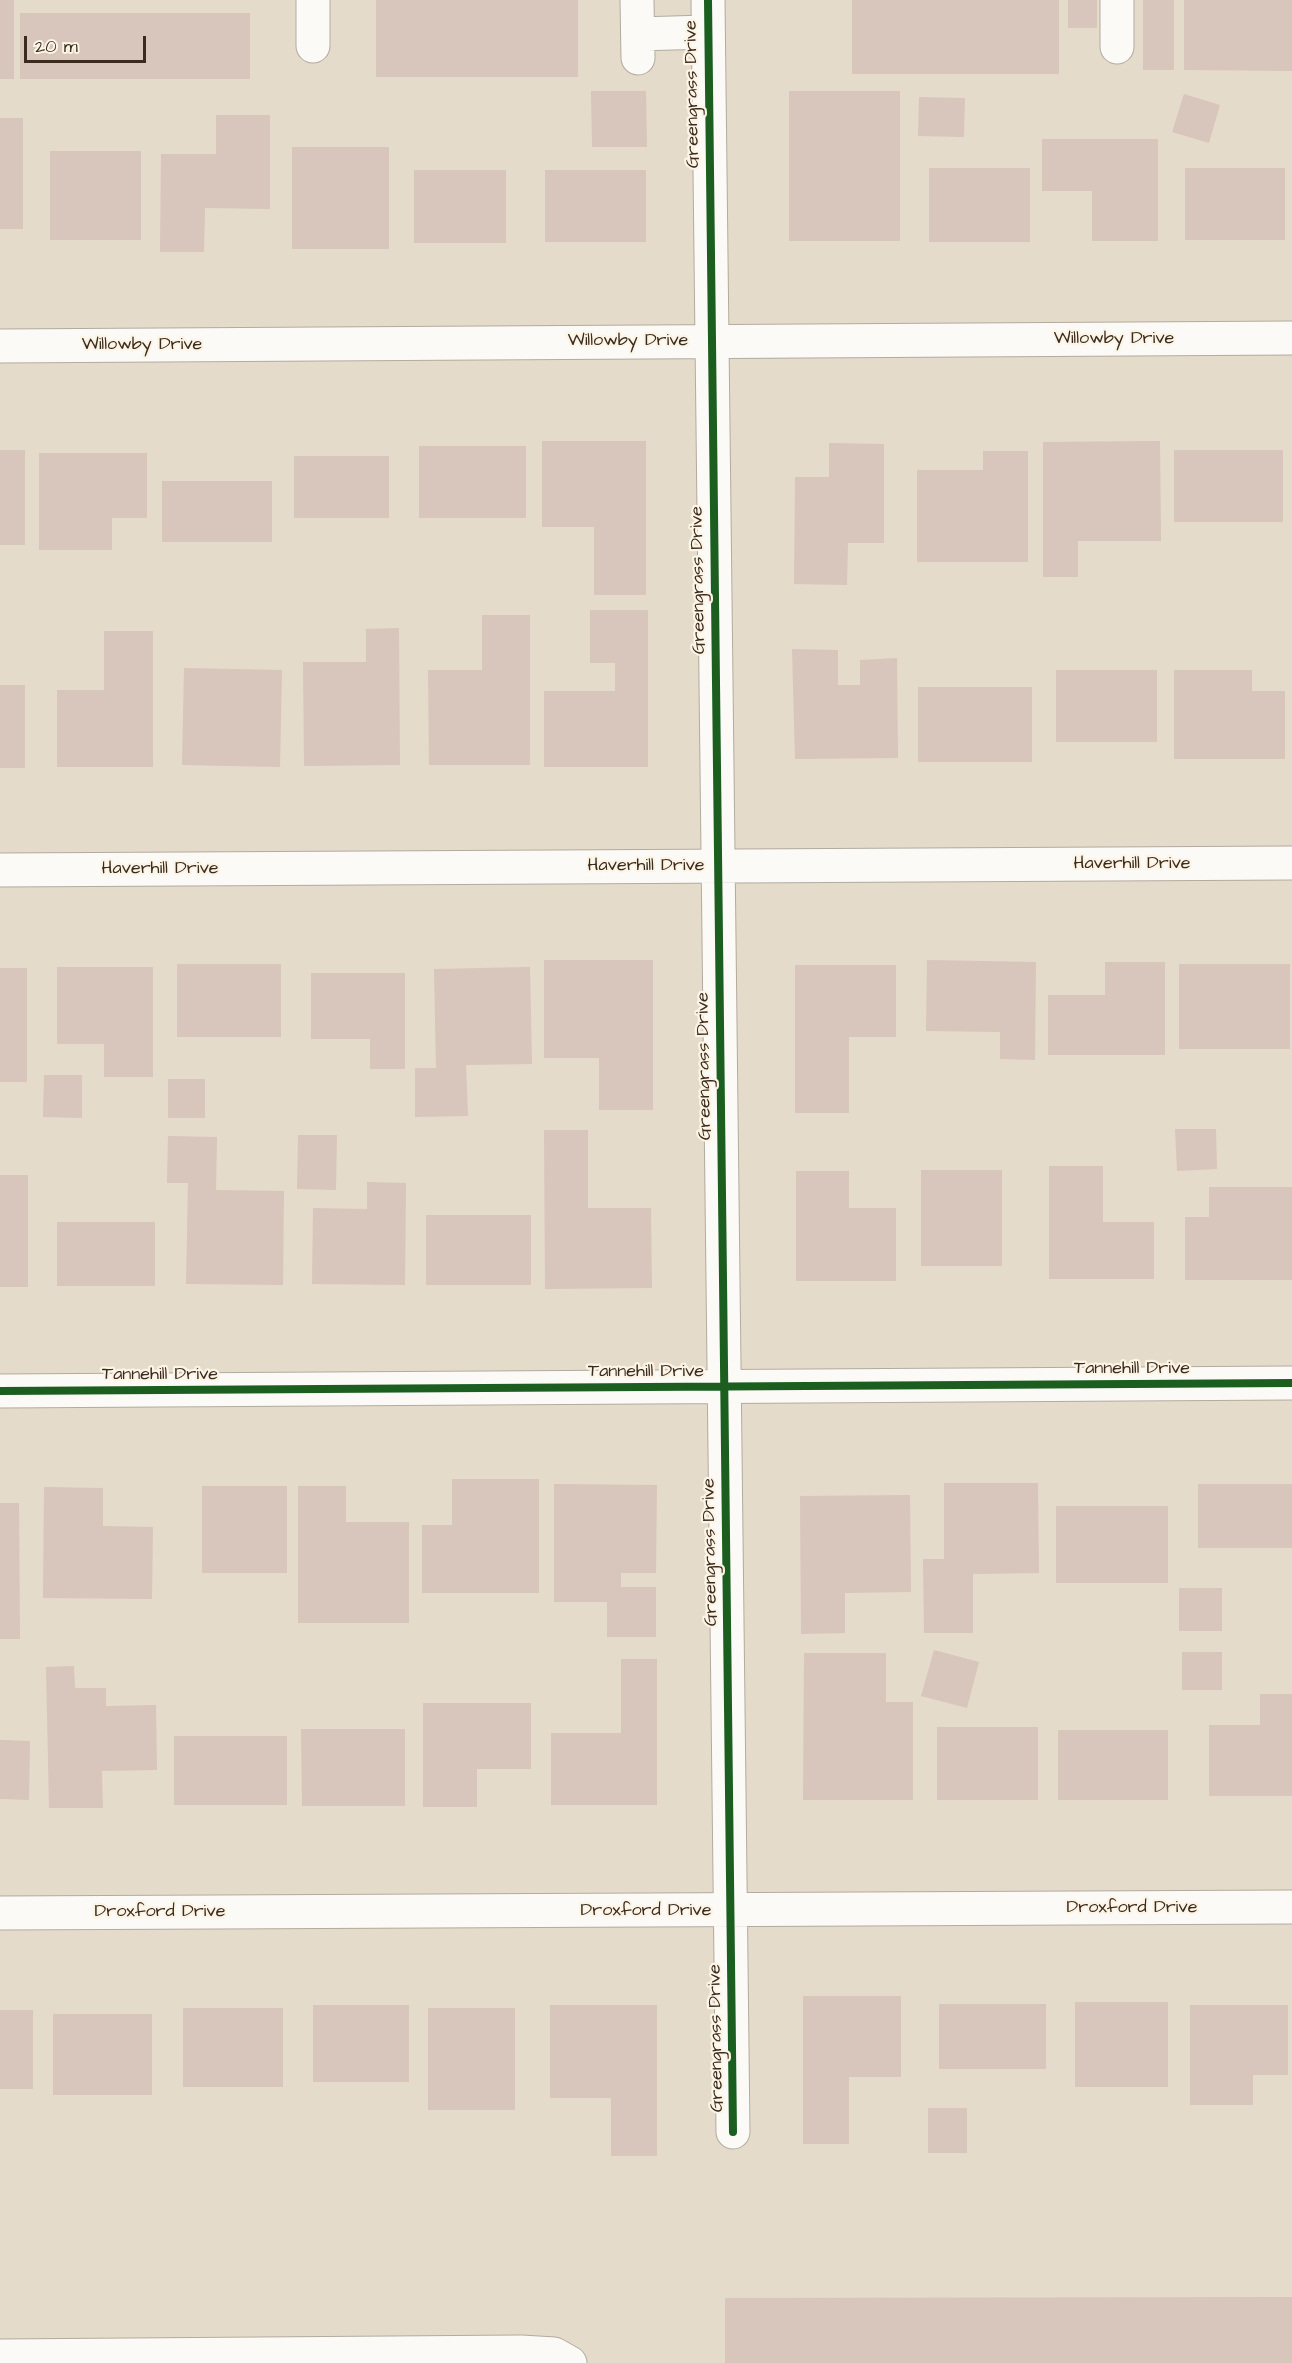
<!DOCTYPE html>
<html>
<head>
<meta charset="utf-8">
<style>
	body { margin:0 }
	#map { position:relative; width:1292px; height:2363px; overflow:hidden; background:#e5dbca; font-family:"Architects Daughter",sans-serif }
	canvas { display:block }
	.scale { position:absolute; left:24px; top:36px; width:122px; height:27px; box-sizing:border-box; border:3px solid #3b2a1e; border-top:0; padding-left:8px; font-size:18px; line-height:21px; white-space:nowrap; color:#3b2a1e; -webkit-text-stroke:4px #fcf5e5; paint-order:stroke }
</style>
</head>
<body>
<div id="map">
<canvas width="1292" height="2363"></canvas>
<div class="scale">20 m</div>
</div>
<script>
const ctx = document.querySelector('canvas').getContext('2d');
ctx.lineJoin = 'round';
function paint(path, color) { ctx.fillStyle = color; ctx.fill(path, 'evenodd'); }
function stroke(path, color, width, dash) { ctx.strokeStyle = color; ctx.lineWidth = width; ctx.lineCap = dash ? 'butt' : 'round'; ctx.setLineDash(dash || []); ctx.stroke(path); }
function drawText(font, color, halo, rows, align = 'center') {
  ctx.font = font + ' "Architects Daughter",sans-serif'; ctx.lineWidth = 4.5; ctx.setLineDash([]); ctx.textBaseline = 'middle'; ctx.strokeStyle = halo; ctx.fillStyle = color; for (const [text, x, y, turn = 0] of rows) {
    ctx.save(); ctx.translate(x, y); ctx.rotate((+turn || 0) * Math.PI / 180); ctx.textAlign = isNaN(turn) ? turn : align; if (halo) ctx.strokeText(text, 0, 0); ctx.fillText(text, 0, 0); ctx.restore();
  }
}
paint(new Path2D(`
	M0,0H14V79H0Z
	M376,0H578V77H376Z
	M852,0H1059V74H852Z
	M1068,0H1097V28H1068Z
	M1143,0H1174V70H1143Z
	M1184,0H1292V71L1184,70Z
	M20,13H250V79H20Z
	M591,91H646L647,147H592Z
	M789,91H900V241H789Z
	M1184,94L1220,105L1209,143L1172,132Z
	M919,97L965,98L964,137L918,136Z
	M216,115H270V209L205,208L204,252H160L161,154H216Z
	M0,118H23V229H0Z
	M1042,139H1158V241H1092V191H1042Z
	M292,147H389V249H292Z
	M50,151H141V240H50Z
	M929,168H1030V242H929Z
	M1185,168H1285V240H1185Z
	M414,170H506V243H414Z
	M545,170H646V242H545Z
	M542,441H646V595H594V527H542Z
	M1160,441L1161,541H1078V577H1043V442Z
	M829,443L884,444V543H848L847,585L794,584L795,477H829Z
	M419,446H526V518H419Z
	M0,450H25V545H0Z
	M1174,450H1283V522H1174Z
	M983,451H1028V562H917V470H983Z
	M39,453H147V518H112V550H39Z
	M294,456H389V518H294Z
	M162,481H272V542H162Z
	M590,610H648V767H544V691H615V663H590Z
	M482,615H530V765H429L428,670H482Z
	M399,628L400,765L304,766L303,662H366V629Z
	M104,631H153V767H57V690H104Z
	M792,649L838,650V685H860V660L897,658L898,758L795,759Z
	M184,668L282,670L280,767L182,765Z
	M1056,670H1157V742H1056Z
	M1174,670H1252V691H1285V759H1174Z
	M0,685H25V768H0Z
	M918,687H1032V762H918Z
	M544,960H653V1110H599V1058H544Z
	M927,960L1036,962L1035,1060L1000,1059V1032L926,1031Z
	M1105,962H1165V1055H1048V995H1105Z
	M177,964H281V1037H177Z
	M1179,964H1290V1049H1179Z
	M795,965H896V1037H849V1113H795Z
	M57,967H153V1077H104V1044H57Z
	M530,967L532,1064L466,1065L468,1116L415,1117V1068H436L434,969Z
	M0,968H27V1082H0Z
	M311,973H405V1069H370V1039H311Z
	M44,1075H82V1118L43,1117Z
	M168,1079H205V1118H168Z
	M1175,1129H1216L1217,1169L1177,1171Z
	M544,1130H588V1208H651L652,1288L545,1289Z
	M298,1135H337L336,1190L297,1189Z
	M168,1136L217,1137L216,1190L284,1191L283,1285L186,1284L188,1183H167Z
	M1049,1166H1103V1222H1154V1279H1049Z
	M921,1170H1002V1266H921Z
	M796,1171H849V1208H896V1281H796Z
	M0,1175H28V1287H0Z
	M367,1182L406,1183L405,1285L312,1284L313,1208L367,1209Z
	M1209,1187H1292V1280H1185V1217H1209Z
	M426,1215H531V1285H426Z
	M57,1222H155V1286H57Z
	M452,1479H539V1593H422V1525H452Z
	M944,1483H1038L1039,1573L973,1574V1633H924L923,1559H944Z
	M554,1484L657,1485L656,1573H621V1587H656V1637H607V1602H554Z
	M1198,1484H1292V1548H1198Z
	M202,1486H287V1573H202Z
	M298,1486H346V1522H409V1623H298Z
	M44,1487L103,1488V1526L153,1527L152,1599L43,1598Z
	M910,1495L911,1592L845,1593V1633L801,1634L800,1496Z
	M0,1503H19L20,1639H0Z
	M1056,1506H1168V1583H1056Z
	M1179,1588H1222V1631H1179Z
	M934,1650L979,1662L967,1708L921,1696Z
	M1182,1652H1222V1690H1182Z
	M804,1653H886V1702H913V1800H803Z
	M621,1659H657V1805H551V1733H621Z
	M74,1666L75,1688H106V1706L156,1705L157,1770L102,1771L103,1808H49L46,1667Z
	M1260,1694H1292V1796H1209V1725H1260Z
	M423,1703H531V1769H477V1807H423Z
	M937,1727H1038V1800H937Z
	M301,1729H405V1806H302Z
	M1058,1730H1168V1800H1058Z
	M174,1736H287V1805H174Z
	M0,1740L30,1741L29,1800L0,1799Z
	M803,1996H901V2077H849V2144H803Z
	M1075,2002H1168V2087H1075Z
	M939,2004H1046V2069H939Z
	M313,2005H409V2082H313Z
	M550,2005H657V2156H611V2098H550Z
	M1190,2005H1288V2075H1253V2105H1190Z
	M183,2008H283V2087H183Z
	M428,2008H515V2110H428Z
	M0,2010H33V2089H0Z
	M53,2014H152V2095H53Z
	M928,2108H967V2153H928Z
	M1292,2297V2363H725V2298Z`), '#d8c5bb');
const minor = new Path2D(`
	M313,0V46
	M637,0L638,58
	M708,0L733,2132
	M1117,0V47
	M638,34L707,32
	M0,346L1292,338
	M0,870L1292,863
	M0,1391L1292,1383
	M0,1913L1292,1907
	M0,2356L521,2352L554,2354L570,2363`);
stroke(minor, '#b2ab9f', 35);
stroke(minor, '#fbfaf7', 33);
stroke(new Path2D(`
	M708,0L733,2132
	M0,1391L1292,1383`), '#1b5e20', 8);
drawText('18px', '#3b2a1e', '#fcf5e5', [
	["Greengrass Drive",693,94,-91],
	["Willowby Drive",1114,339],
	["Willowby Drive",628,341],
	["Willowby Drive",142,345],
	["Greengrass Drive",699,580,-91],
	["Haverhill Drive",1132,864],
	["Haverhill Drive",646,866],
	["Haverhill Drive",160,869],
	["Greengrass Drive",705,1066,-91],
	["Tannehill Drive",1132,1369],
	["Tannehill Drive",646,1372],
	["Tannehill Drive",160,1375],
	["Greengrass Drive",711,1552,-91],
	["Droxford Drive",1132,1908],
	["Droxford Drive",646,1911],
	["Droxford Drive",160,1912],
	["Greengrass Drive",717,2038,-91]
]);
</script>
</body>
</html>
